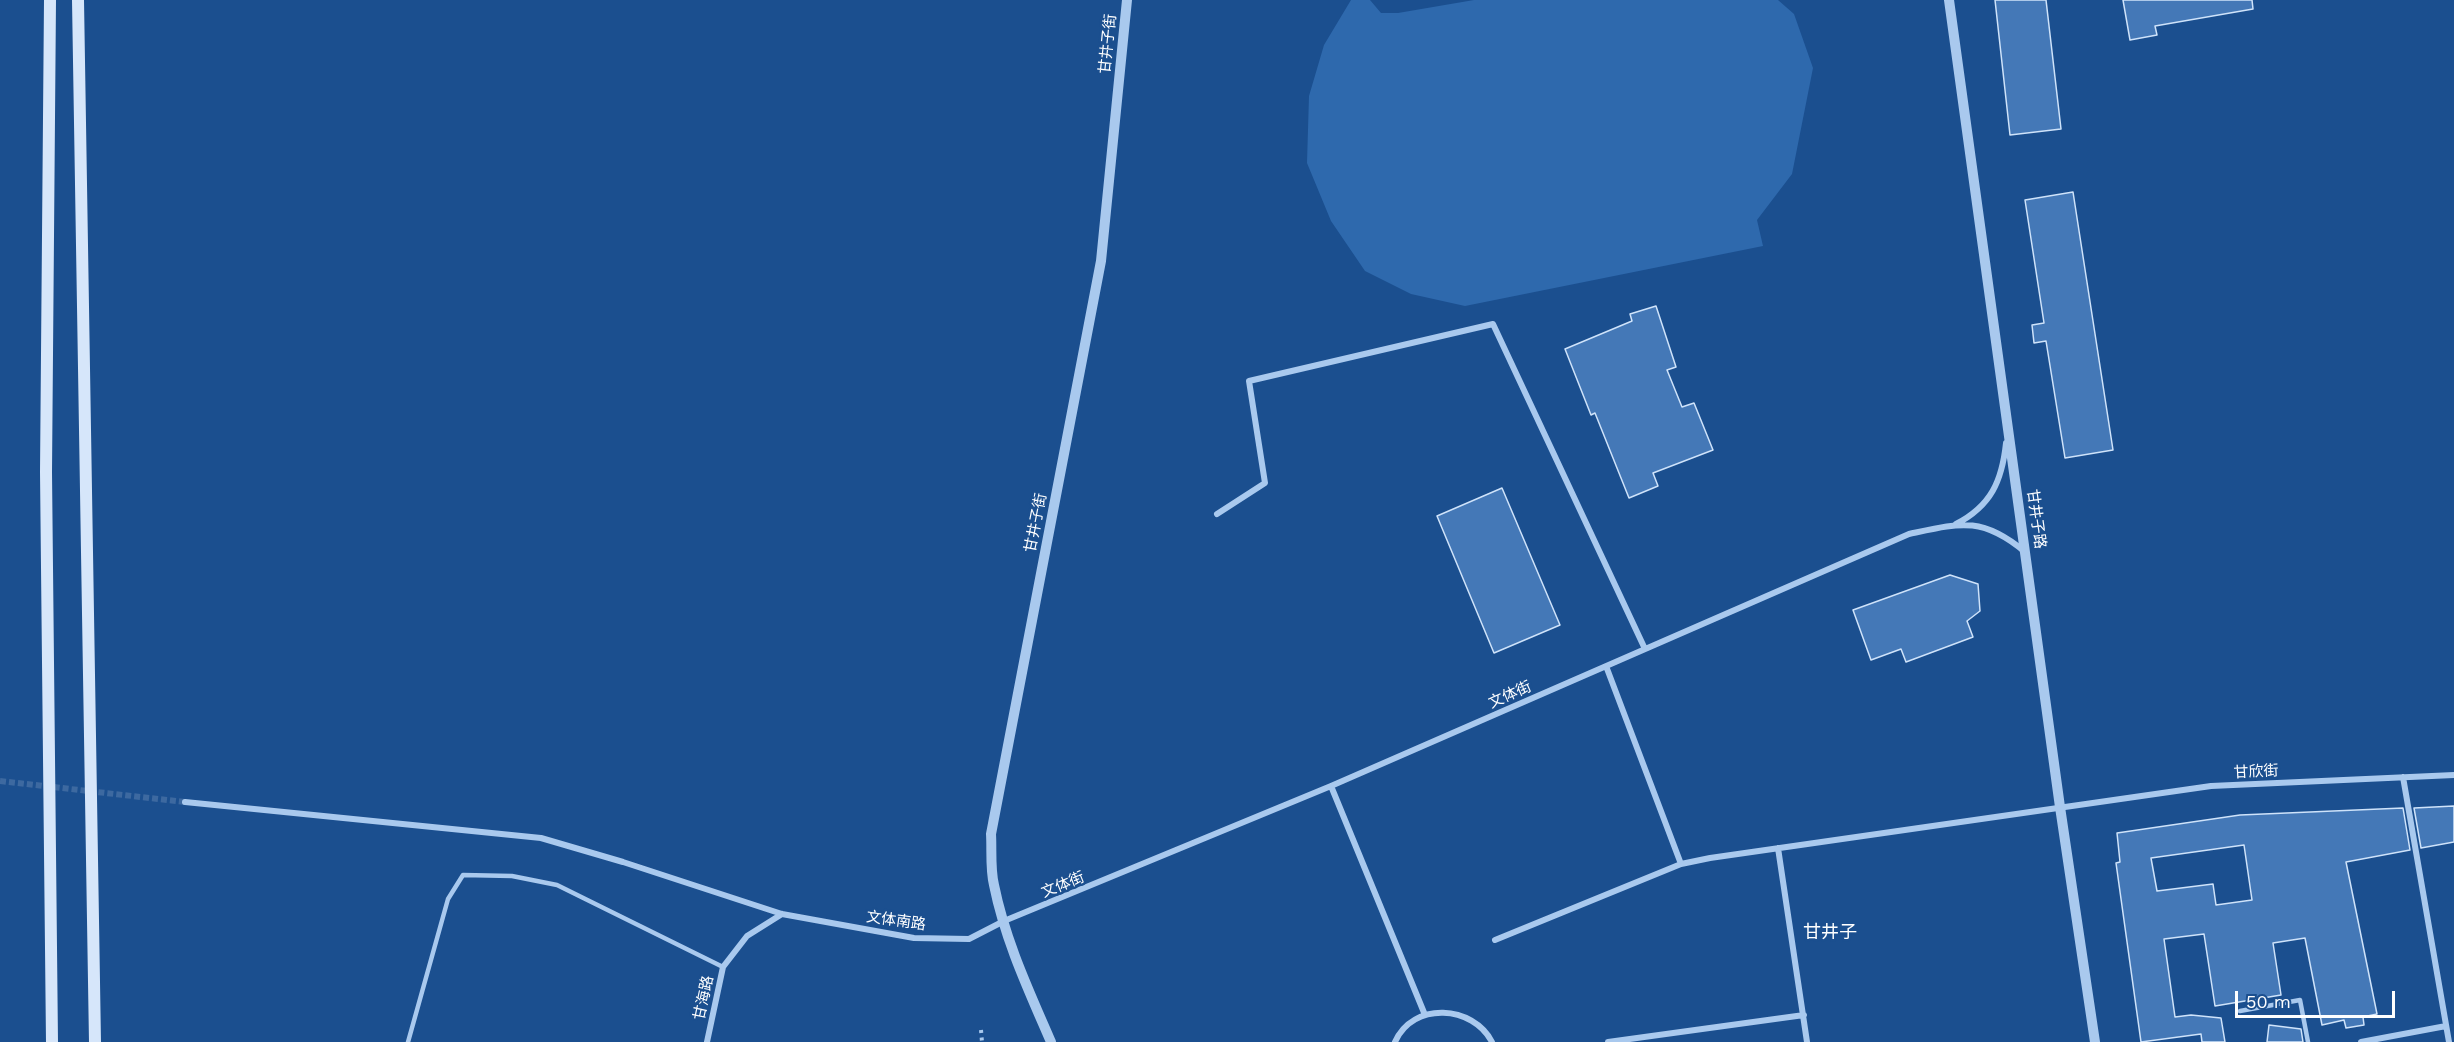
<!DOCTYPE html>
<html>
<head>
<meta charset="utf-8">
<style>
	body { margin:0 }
	#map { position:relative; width:2454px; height:1042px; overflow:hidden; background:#1b4f8f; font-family:"Work Sans",sans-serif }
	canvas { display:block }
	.scale { position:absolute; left:2235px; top:991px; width:160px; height:27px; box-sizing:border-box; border:3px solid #fff; border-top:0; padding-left:8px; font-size:18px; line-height:21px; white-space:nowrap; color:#fff; -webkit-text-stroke:4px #1b4f8f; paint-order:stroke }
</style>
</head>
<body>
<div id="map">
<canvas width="2454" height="1042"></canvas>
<div class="scale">50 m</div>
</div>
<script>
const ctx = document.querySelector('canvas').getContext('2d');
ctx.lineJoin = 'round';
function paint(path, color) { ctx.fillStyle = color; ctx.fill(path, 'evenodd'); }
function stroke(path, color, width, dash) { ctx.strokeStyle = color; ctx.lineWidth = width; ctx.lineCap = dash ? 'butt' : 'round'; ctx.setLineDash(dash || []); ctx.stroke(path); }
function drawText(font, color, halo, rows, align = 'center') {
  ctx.font = font + ' "Work Sans","Noto Sans SC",sans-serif'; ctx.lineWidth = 5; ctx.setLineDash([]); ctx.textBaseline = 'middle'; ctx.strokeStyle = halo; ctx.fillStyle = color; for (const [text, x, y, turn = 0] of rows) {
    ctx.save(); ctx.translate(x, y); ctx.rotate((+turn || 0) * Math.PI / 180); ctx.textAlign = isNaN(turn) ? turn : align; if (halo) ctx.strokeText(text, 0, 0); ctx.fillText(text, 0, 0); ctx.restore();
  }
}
paint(new Path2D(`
	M1351,0H1370L1381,13H1398L1474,0H1778L1794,14L1813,68L1792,174L1757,220L1763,246L1465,306L1411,294L1365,271L1331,221L1307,163L1309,96L1324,45Z`), '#2e69ad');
const building = new Path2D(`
	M1995,0H2046L2061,129L2010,135Z
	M2123,0H2252L2253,9L2155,26L2157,35L2130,40Z
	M2073,192L2113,450L2065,458L2046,341L2034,343L2032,325L2044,323L2025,200Z
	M1656,306L1676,367L1667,370L1682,407L1694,403L1713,450L1653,473L1658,486L1629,498L1595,413L1591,415L1565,349L1632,321L1630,314Z
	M1502,488L1560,625L1494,653L1437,516Z
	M1950,575L1978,584L1980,611L1967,621L1973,637L1906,662L1901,649L1871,660L1853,610Z
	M2454,806V842L2421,848L2414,808Z
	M2403,808L2410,850L2346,862L2377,1014L2363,1017L2364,1025L2346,1028L2344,1020L2322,1025L2305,938L2273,943L2281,995L2215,1006L2204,934L2164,939L2175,1017L2191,1015L2221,1018L2225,1042H2202L2201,1034L2141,1042L2116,863L2120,862L2117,833L2240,815ZM2244,845L2252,900L2216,905L2213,884L2157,891L2151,858Z
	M2269,1025L2301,1029L2303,1042H2267Z`);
paint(building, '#4478b7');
stroke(building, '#cfe3fa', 1.5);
stroke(new Path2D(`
	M0,781L185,802`), '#3d69a0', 6, [6, 3]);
stroke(new Path2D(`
	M981,1030L982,1042`), '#a9c9ee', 4, [3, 4.5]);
stroke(new Path2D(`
	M2240,1011L2300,1000L2308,1042
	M408,1042L448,899L463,875L512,876L557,885L723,967`), '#a9c9ee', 4.5);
stroke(new Path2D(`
	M1217,514L1265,483L1249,381L1493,324L1645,649
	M1956,524C1991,506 2002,481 2006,443
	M1606,666L1681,864
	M2403,777L2449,1042
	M1331,786L1425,1015
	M185,802L541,838L623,862L782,914L914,938L969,939L1004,921L1331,786L1909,534C1960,523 1982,516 2025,552
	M1778,848L1807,1042
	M1495,940L1681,864L1710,858L2211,786L2454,775
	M707,1042L723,967L747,936L782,914
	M1395,1042C1413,1001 1473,1005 1492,1042
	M1608,1042L1804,1015
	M2361,1042L2446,1026`), '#a9c9ee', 6);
stroke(new Path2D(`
	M1949,0L2060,807L2095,1042
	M1051,1042C1029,991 1005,940 994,885C990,869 992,850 991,834L1101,261L1127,0`), '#a9c9ee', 10);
stroke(new Path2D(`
	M50,0L46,472L52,1042
	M78,0L95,1042`), '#d6e6fa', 12);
drawText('15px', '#fff', '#1b4f8f', [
	["甘井子街",1108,44,-84],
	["甘井子路",2036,519,82],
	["甘井子街",1036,523,-79],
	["文体街",1510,695,-24],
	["甘欣街",2256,772,-3],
	["文体街",1063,885,-22],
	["文体南路",896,921,8],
	["甘海路",704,998,-78]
]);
drawText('18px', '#fff', '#1b4f8f', [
	["甘井子",1830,933]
]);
</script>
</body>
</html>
